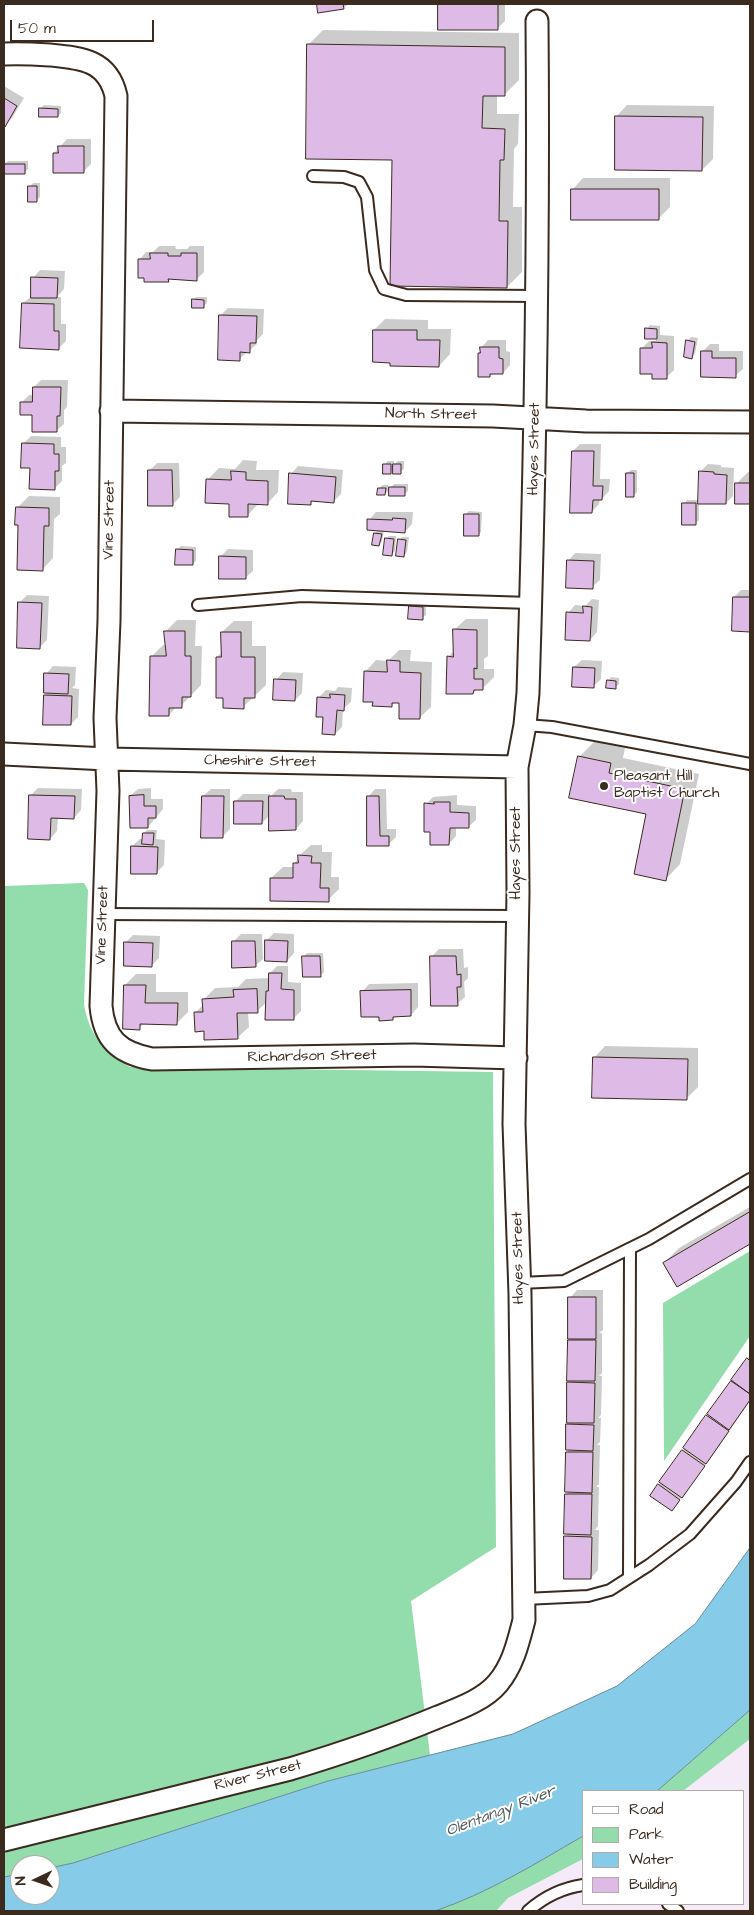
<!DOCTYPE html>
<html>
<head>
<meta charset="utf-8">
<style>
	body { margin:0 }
	#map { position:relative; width:754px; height:1915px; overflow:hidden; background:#fff; font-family:"Architects Daughter",sans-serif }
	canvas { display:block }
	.frame { position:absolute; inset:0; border:5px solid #3b2a1e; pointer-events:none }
	.legend { position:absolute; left:582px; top:1790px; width:162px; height:115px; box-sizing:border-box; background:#fff; border:1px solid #b1aaa5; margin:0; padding:6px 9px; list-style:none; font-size:15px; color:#3b2a1e }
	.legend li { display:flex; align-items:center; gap:10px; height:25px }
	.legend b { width:25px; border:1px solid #b1aaa5 }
	.north { position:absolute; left:10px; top:1855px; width:50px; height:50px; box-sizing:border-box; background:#fff; border:1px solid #b1aaa5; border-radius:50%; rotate:267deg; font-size:14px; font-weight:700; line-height:20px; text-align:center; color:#3b2a1e }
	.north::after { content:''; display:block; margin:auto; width:18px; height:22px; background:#3b2a1e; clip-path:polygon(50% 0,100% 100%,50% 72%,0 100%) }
	.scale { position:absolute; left:10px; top:20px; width:144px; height:22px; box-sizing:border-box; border:2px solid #3b2a1e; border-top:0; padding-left:6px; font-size:15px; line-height:18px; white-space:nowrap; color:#3b2a1e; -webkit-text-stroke:4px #fff; paint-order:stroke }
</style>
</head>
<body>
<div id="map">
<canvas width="754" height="1915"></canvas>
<div class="frame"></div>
<ul class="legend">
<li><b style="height:6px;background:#fff"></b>Road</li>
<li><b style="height:14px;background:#93dcac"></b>Park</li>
<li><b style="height:14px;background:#86cbe7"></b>Water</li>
<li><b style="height:14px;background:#debbe6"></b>Building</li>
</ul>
<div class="north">N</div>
<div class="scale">50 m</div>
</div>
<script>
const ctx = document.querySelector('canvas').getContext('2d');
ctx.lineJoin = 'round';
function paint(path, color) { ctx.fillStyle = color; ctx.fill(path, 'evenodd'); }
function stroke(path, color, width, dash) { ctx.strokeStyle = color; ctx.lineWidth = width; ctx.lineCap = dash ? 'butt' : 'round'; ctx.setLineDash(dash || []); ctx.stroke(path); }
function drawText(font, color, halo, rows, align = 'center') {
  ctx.font = font + ' "Architects Daughter",sans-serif'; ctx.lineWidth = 4; ctx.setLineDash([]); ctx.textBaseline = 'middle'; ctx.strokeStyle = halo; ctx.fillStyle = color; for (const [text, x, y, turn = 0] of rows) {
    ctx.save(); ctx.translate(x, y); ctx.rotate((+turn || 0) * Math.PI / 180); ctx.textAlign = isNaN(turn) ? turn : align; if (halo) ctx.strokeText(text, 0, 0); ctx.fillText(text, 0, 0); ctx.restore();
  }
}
paint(new Path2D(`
	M750,1739V1911H496L508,1898L583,1859V1904H743V1791H683Z`), '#f5ebf8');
paint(new Path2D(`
	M84,883L88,890L84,1004C89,1035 104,1051 130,1067L493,1072L496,1547L411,1601L430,1755L328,1781L73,1863L50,1868V1865H20V1874L4,1877V886Z
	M750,1251V1336L664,1461L663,1303Z
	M750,1710V1739L683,1791H657Z
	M583,1836V1859L508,1898L496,1911H435C488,1893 535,1864 583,1836Z`), '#93dcac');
const water = new Path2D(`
	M750,1548V1710L657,1791H583V1836C535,1864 488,1893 435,1911H4V1877L20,1874V1895H50V1868L73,1863L328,1781L513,1734L617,1686L695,1624Z`);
paint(water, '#86cbe7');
stroke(water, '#688b97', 1);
paint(new Path2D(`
	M318,4H347V5L344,8L319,12Z
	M440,4H505V21L497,29L440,28Z
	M323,30L519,33V80L504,95H497V114H519L518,144L514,149L513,207H522V272L507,287L393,159L308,45Z
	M4,86L24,98L12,118L5,125Z
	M44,105L61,106V113L58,116L40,109Z
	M627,105L714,106L713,159L702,170L616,117Z
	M67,139H91V164L83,172L54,153Z
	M8,161H28V169L24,173L4,164Z
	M583,178H670V207L659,218L572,190Z
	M33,183H40V197L36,201L30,187Z
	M159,246H175L176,249H187L190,246H204V272L196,280L171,278L168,281L139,260L146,252H153Z
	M40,270L65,271L64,289L57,297H61V324H66V341L58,349L23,303L32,296L33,278Z
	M196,297H207V303L203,307L193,300Z
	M228,308L264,309L263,334L257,340V344L239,359L220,316Z
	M385,319L428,320V329H451L450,354L439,366L374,330Z
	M650,325L660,326V335L674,336V370L666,378L653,372L642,348L649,341H655L658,338H646L647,329Z
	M691,337L698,338L695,354L692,357L688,340Z
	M488,340H506V351L510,352V365L503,373H493L489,376L479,354L481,348Z
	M710,344H719V351H743V369L735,376L702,352Z
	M41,380H68L67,407L64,410V424L56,431L22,402L29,395H34V387Z
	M31,436L61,437V447H66V463L62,466V481L54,489L31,467L23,444Z
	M580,444H601L600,479H610L609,491L602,499H600L599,504L592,512L573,451Z
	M243,460L257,461L256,470H279L278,492L267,504L259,503L247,516L231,503L207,480L219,468L235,469Z
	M388,461H394V465L398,461H404V469L400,472L394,469L391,472L385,464Z
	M157,463H179L180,497L172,505L149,471Z
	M708,464L721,465V467L734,468L733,496L726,503H699V520L695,524L684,504L687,500H700V472Z
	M298,466L343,470L341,494L334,501L314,500L310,504L291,474Z
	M631,470H637V492L633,496L627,473Z
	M748,472H750V503H736V484Z
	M394,484H408V491L404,495L391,488L385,494L379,488L383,485H388V490Z
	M29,496L60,497V514L54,519L53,558L42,570L19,524L17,508Z
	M469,511L482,512L481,532L478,535L465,515Z
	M376,512H413L412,524L405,532L384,530L382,541L379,545L375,533L378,530L369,520Z
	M389,536H396L395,551L391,555L386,539Z
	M402,537H409L407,552L404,556L399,540Z
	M181,546L196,547V561L192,564L177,550Z
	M228,549L253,550V571L245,578L220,557Z
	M575,553L601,554L600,580L592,587L568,561Z
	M741,590H750V630H734V597Z
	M27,595L49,596L47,640L39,648L20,602Z
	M592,599L599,600L597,632L590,640L568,613L575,605L585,606Z
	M413,604H426V615L422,618L410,607Z
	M466,619H488V656L484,659V669H494V677L482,689H477L473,693L448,657L454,651V630Z
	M177,620H196L195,646H202L201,685L181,706H177L169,715L151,657L163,645H166V631Z
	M234,621H252V646H266V685L243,707L224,697L217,657L222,652V632Z
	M399,650H411L410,661L432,662L431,707L419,718L401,702H395L392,705L374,701L365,672L376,660L388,661Z
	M582,660L602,661L601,679L594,686L574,667Z
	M53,666L76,667L75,685L72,688L79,689L78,717L71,724L45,695L48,692L46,674Z
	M283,672L303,673L302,693L295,700L276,680Z
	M611,677L619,678V684L615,687L608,681Z
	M338,687L352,688L351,702L343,709L342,727L335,734L325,716L319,697L326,690L335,691Z
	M594,742L625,748L623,758L699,774L680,864L666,879L647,813L579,757Z
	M38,788L82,789L81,810L74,818L58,817L57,831L50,839L30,796Z
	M151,788V799H163V809L148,827L130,796L138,789Z
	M211,789H230V829L222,837L203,796Z
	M278,789H291L292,792H303V821L296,829L270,815L262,823L236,801L243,794H270V797Z
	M375,789H386L387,829H396V837L388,845H369L368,797Z
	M457,795V805L476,806V820L468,827H456V836L449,844L432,831L426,804L433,797Z
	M147,830H157L156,839L165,840L164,865L156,873L132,846L140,839H143L144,833Z
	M311,845H322V852H332L331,877H339V889L328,900L271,878L283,867H294L295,863L299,856Z
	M274,933L294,934V953L287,961L266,941Z
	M241,934H262L263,959L255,966L233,942Z
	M133,935L160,936L159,958L152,965L125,943Z
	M439,949H463L464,968L468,967V978L464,982L465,997L457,1004L431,957Z
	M307,953H323L324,972L320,976L303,957Z
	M277,966H288V982L301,983V1011L293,1019L267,1002L257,1011L248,1012L249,1027L237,1038L205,1030L195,1013L204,1004V999L215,988L238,987L246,979L270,978V973Z
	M136,974H156V992H188V1012L177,1023H145L139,1028L125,985Z
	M418,983V1007L411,1015H396L392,1019L380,1016L362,992L369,984Z
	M605,1046L698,1048V1087L686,1099L594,1058Z
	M750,1207V1243L677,1285L664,1263L679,1248Z
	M577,1290H603V1330L599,1333H602V1373L599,1376H602L601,1415L598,1418H601L600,1442L597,1445H600L599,1484L596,1487H599L598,1526L595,1530H599L598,1570L591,1578L565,1537L569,1533L566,1494L570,1491L567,1452L570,1449L567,1425L571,1422L568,1383L571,1380L569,1340L572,1337L570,1298Z
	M750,1355V1401L713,1455L675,1506L652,1495Z
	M704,1790H738L737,1791H703Z`), '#0003');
const building = new Path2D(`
	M317,4H343L344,9L318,13Z
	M438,4H498V30H438Z
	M307,44L505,47V96H483L482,128L505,129L504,160H500L499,221H508L507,288L390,286L392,160L306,159Z
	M4,98L17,106L5,127L4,126Z
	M39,108L58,109V117H39Z
	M615,116L703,117L702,171L615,170Z
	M58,146H84V173H53V153H58Z
	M4,164H25V174H4Z
	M28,186H37V202H28Z
	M571,189H659V220H571Z
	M150,253H168V256H181V253H197V281L168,279L169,282H144V278H138V259H150Z
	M31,277L58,278L57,298H31Z
	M192,299L204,300V308H192Z
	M22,303L54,304V331H59V350L20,348Z
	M219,315L257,316L256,343H250V353L240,352V361L218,360Z
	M645,328L657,329V339H645Z
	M373,330H417V340H440L439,367L390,366V363L373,362Z
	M686,340L695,342L692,359L684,357Z
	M652,342L667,343V379H652V374H640V348H652Z
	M480,347H499V358L503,359V374H490V377H478V353H480Z
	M701,351H712V358H736V378L701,377Z
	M33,387H61L60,416H57V432H32V415H20V402H32Z
	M22,443L54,444V454H59V471H55V490L29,489L30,468H21Z
	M572,451H594L593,486H603L602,500H593L592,513H570Z
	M383,464H391V474H383Z
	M393,464H401V474H393Z
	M148,470H172L173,506H148Z
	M231,471L246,472V480L268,481V505L248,504V517H229V504L205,503L206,479L231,480Z
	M699,471L714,472V474L727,475L726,504H698Z
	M289,473L336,477L334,503L311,501V505L288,504Z
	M626,473H634V497H626Z
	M735,483H750V504H735Z
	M389,487H405V496H389Z
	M378,488H386L385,495H377Z
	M682,503H696V525H682Z
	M16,507L49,508V526H44L43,571L17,570L18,525H15Z
	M464,514H479V536H464Z
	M393,518L406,519L405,533L367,530V519L392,520Z
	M374,533L382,534L379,546L372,545Z
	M385,538L394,539L392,556L383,555Z
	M398,539L406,540L404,557L396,556Z
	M176,549L193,550V565H175Z
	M219,556L246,557V579H219Z
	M567,560L594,561L593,589L566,588Z
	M733,597H750V632L732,631Z
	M18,602L42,603L40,649L17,648Z
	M409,606L423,607V620L408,619Z
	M583,606L592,607L590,641L565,640L566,612L583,613Z
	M453,629L477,630V669L474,668V679H483V690H474L473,694H446L447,656L453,657Z
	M164,631H185V656H191V697H182V708H169V716H149L150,656H166Z
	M221,632H241V657H255V698H244V709L223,708V698H216V657H221Z
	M387,660L400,661V672L421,673L420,719H399V703H392V707L372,706L373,702H363L364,671L387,672Z
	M573,667L595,668L594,688L572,687Z
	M44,673L69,674L68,694L44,693Z
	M274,679L296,680L295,701L273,700Z
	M607,680L616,681V689L606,688Z
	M330,694L345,695L344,711L337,710L335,735L322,734L323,717H316L317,697L330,698Z
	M44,695L72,696L71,725H43Z
	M578,756L611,763L609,773L685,789L666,881L634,874L646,814L569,798Z
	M29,795L75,796L74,819L51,818L50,840L28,839Z
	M144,795V806H156V818H148V828H130L129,796Z
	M202,796H224L223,838H201Z
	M269,796H284L285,799H296V830L269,831Z
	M367,796H379L380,836H389V846H367Z
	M234,801H263L262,824H234Z
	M434,802H450V812L469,813V828H450L449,845H430V832H424V803L434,804Z
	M143,833H154L153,845L142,844Z
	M131,846L158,847L157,874H131Z
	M298,855L312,856L311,863H321L320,888H329V902L270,901V878H293V863H298Z
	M265,940L288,941L287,962L265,961Z
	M232,941H255L256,967L232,968Z
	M124,942L153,943L152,967L124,966Z
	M302,956H320L321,977H303Z
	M430,956H456L457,975L461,974V987H457L458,1006H431Z
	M269,973H282L281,989L294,990V1020H265L266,991H268Z
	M124,985H146L145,1003H178L177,1025L140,1024V1030L123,1029Z
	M257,989L258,1013H237L238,1039L204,1040V1031L195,1032L194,1012H203L202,999L234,997L233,990Z
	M411,990V1016L393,1017V1020L379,1021V1017H361L360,991Z
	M593,1057L688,1059L687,1100L592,1098Z
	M750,1212V1244L677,1287L663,1263Z
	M568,1297H596V1339H568Z
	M568,1340H596L595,1381H567Z
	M747,1358L750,1361V1394L731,1380Z
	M731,1381L750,1394V1400L729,1430L707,1414Z
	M567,1382L595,1383L594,1423H567Z
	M706,1415L729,1431L706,1464L683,1448Z
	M566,1424L594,1425L593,1451L566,1450Z
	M682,1450L705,1466L682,1498L659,1482Z
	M566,1452H593L592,1493L565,1492Z
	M658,1484L680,1500L672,1511L650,1496Z
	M565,1494H592L591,1535L564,1534Z
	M564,1536L592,1537L591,1579H564Z`);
paint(building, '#debbe6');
stroke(building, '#3b2a1e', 1);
const service = new Path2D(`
	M313,176L344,177L359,182L367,197L375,270L384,289L406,295L537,296
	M198,605L302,596L531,603
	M525,725L552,727L750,764
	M103,914L517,916
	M520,1283L564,1281L649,1239L750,1179
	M629,1578L630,1249
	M524,1599L588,1596L610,1590L649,1565L690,1534L736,1482L750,1462
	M668,1904L678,1911
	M528,1911C544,1897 562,1888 583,1885`);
const minor = new Path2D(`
	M4,54C19,53 35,54 50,55C81,58 108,60 116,96L109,621L105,718L108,791L101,1006C104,1039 119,1053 152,1059L414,1055L516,1058
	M111,411L493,416L586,421L750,422
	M4,754L107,759L517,767
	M4,1840L290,1769C340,1754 390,1737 438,1717C458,1709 484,1700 498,1683C513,1665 518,1643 524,1620L520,1294L514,1124L518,893L517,767L525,725L528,693C535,469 539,245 537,21`);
stroke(service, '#3b2a1e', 14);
stroke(minor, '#3b2a1e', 25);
stroke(service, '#fff', 10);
stroke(minor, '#fff', 21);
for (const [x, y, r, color] of [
	[604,786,5,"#3b2a1e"]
]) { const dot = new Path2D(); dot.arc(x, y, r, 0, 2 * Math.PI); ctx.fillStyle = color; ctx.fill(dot); stroke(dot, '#fff', 2); }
drawText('15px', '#3b2a1e', '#fff', [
	["North Street",431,415,1],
	["Hayes Street",535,449,-89],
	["Vine Street",110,520,-89],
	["Cheshire Street",260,762,1],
	["Hayes Street",517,853,-90],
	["Vine Street",103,925,-88],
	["Richardson Street",312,1057,-1],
	["Hayes Street",519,1258,-91],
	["River Street",258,1776,-14]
]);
drawText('15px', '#3b2a1e', '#fff', [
	["Pleasant Hill",614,777],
	["Baptist Church",614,794]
], 'left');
drawText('italic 16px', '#525a5a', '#fff', [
	["Olentangy River",501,1812,-21]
]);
</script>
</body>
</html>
